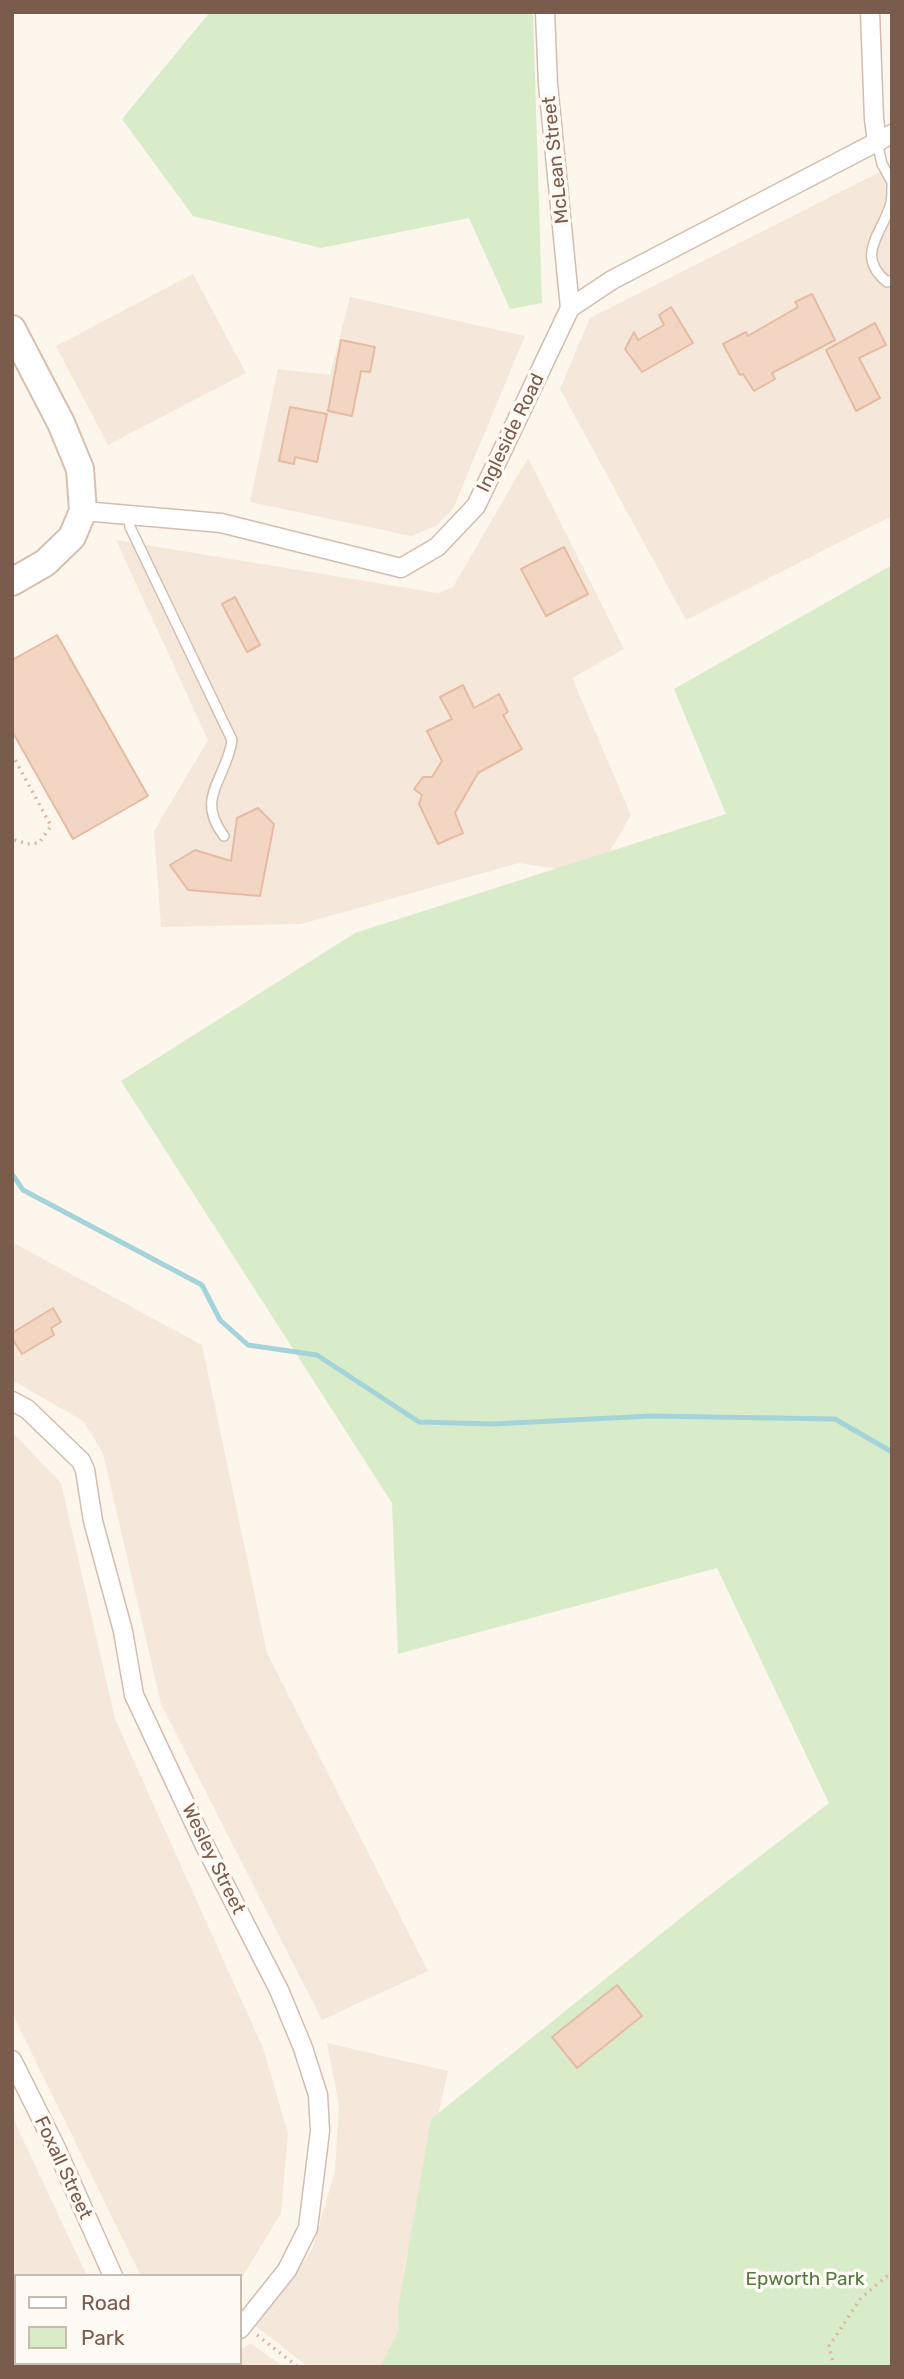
<!DOCTYPE html>
<html>
<head>
<meta charset="utf-8">
<style>
	body { margin:0 }
	#map { position:relative; width:904px; height:2379px; overflow:hidden; background:#fdf6ec; font-family:Rubik,sans-serif }
	canvas { display:block }
	.frame { position:absolute; inset:0; border:14px solid #7a5c4d; pointer-events:none }
	.legend { position:absolute; left:14px; top:2274px; width:228px; height:91px; box-sizing:border-box; background:#fffaf3; border:2px solid #cabbb1; margin:0; padding:9px 12px; list-style:none; font-size:21px; color:#7a5c4d }
	.legend li { display:flex; align-items:center; gap:14px; height:35px }
	.legend b { width:35px; border:2px solid #cabbb1 }
</style>
</head>
<body>
<div id="map">
<canvas width="904" height="2379"></canvas>
<div class="frame"></div>
<ul class="legend">
<li><b style="height:9px;background:#fff"></b>Road</li>
<li><b style="height:19px;background:#d8ecc9"></b>Park</li>
</ul>
</div>
<script>
const ctx = document.querySelector('canvas').getContext('2d');
ctx.lineJoin = 'round';
function paint(path, color) { ctx.fillStyle = color; ctx.fill(path, 'evenodd'); }
function stroke(path, color, width, dash) { ctx.strokeStyle = color; ctx.lineWidth = width; ctx.lineCap = dash ? 'butt' : 'round'; ctx.setLineDash(dash || []); ctx.stroke(path); }
function drawText(font, color, halo, rows, align = 'center') {
  ctx.font = font + ' Rubik,sans-serif'; ctx.lineWidth = 7; ctx.setLineDash([]); ctx.textBaseline = 'middle'; ctx.strokeStyle = halo; ctx.fillStyle = color; for (const [text, x, y, turn = 0] of rows) {
    ctx.save(); ctx.translate(x, y); ctx.rotate((+turn || 0) * Math.PI / 180); ctx.textAlign = isNaN(turn) ? turn : align; if (halo) ctx.strokeText(text, 0, 0); ctx.fillText(text, 0, 0); ctx.restore();
  }
}
paint(new Path2D(`
	M892,166V516L686,620L560,389L590,318Z
	M193,274L246,373L108,445L56,346Z
	M350,297L525,336L453,509L436,526L411,536L250,502L278,369L330,375Z
	M528,458L624,649L572,678L631,815L596,875L519,863L301,924L161,927L154,831L208,740L116,540L438,593L453,587Z
	M12,1242L202,1345L267,1653L428,1971L322,2020L161,1704L103,1453L83,1421L12,1380Z
	M12,1432L61,1483L115,1719L263,2048L288,2133L281,2213L240,2281V2276H141L12,2013Z
	M327,2043L448,2071L403,2273L427,2279L380,2367H308L256,2326L312,2250L335,2171L339,2105Z
	M12,2116L87,2276H16V2363H128L129,2367H12Z
	M250,2343L284,2367H219L223,2363H240V2351Z`), '#f5e8da');
paint(new Path2D(`
	M210,12H533L542,303L510,309L469,218L321,248L193,216L122,119Z
	M892,565V2367H380L399,2330L398,2308L431,2119L702,1901L829,1803L717,1568L398,1654L392,1503L121,1081L355,933L726,814L674,689Z`), '#d8ecc9');
stroke(new Path2D(`
	M12,1174L23,1190L202,1285L220,1320L248,1345L317,1355L419,1422L493,1424L651,1416L835,1419L892,1452`), '#a5d3da', 5);
const building = new Path2D(`
	M812,294L835,340L772,373L775,379L754,391L743,374L740,375L723,344L746,332L748,336L798,307L795,302Z
	M671,307L693,343L642,372L625,349L634,332L638,340L664,325L659,315Z
	M875,323L886,345L859,358L880,398L856,411L826,350Z
	M341,340L375,347L370,372L361,371L352,416L328,411Z
	M290,407L327,414L317,462L295,457L294,464L279,461Z
	M564,547L588,594L546,616L521,569Z
	M235,597L260,645L247,652L222,604Z
	M57,635L148,796L73,839L12,731V660Z
	M463,685L474,708L499,694L508,712L503,715L522,749L478,773L455,813L463,833L438,844L419,804L422,795L414,789L423,777H432L442,761L427,731L452,719L440,697Z
	M258,808L274,824L260,896L188,890L170,865L195,850L231,861L237,818Z
	M53,1308L61,1322L51,1328L54,1335L22,1354L12,1338V1333Z
	M617,1985L642,2016L577,2068L552,2037Z`);
paint(building, '#f3d5c3');
stroke(building, '#e6bba3', 2);
const lane = new Path2D(`
	M877,142L882,164L892,182
	M892,186C892,192 892,198 891,203C883,233 854,255 887,282L892,280
	M128,515L130,527L232,740C227,779 194,797 224,836`);
const street = new Path2D(`
	M545,12L548,84L570,308
	M870,12L874,119L877,142
	M83,511L221,523L401,568L437,547L476,506L570,308L612,280L892,134
	M12,1401L27,1409L81,1461L85,1470L93,1521L123,1631L134,1695L205,1846L279,1990L303,2048L318,2095L320,2131L308,2228L287,2270L240,2329
	M12,2060L55,2146L113,2276
	M153,2363L154,2367
	M193,2367L197,2363`);
const secondary = new Path2D(`
	M12,329L61,423L80,469L83,511L72,537L45,563L12,582`);
stroke(lane, '#d1beb0', 12);
stroke(street, '#d1beb0', 21);
stroke(secondary, '#d6c0b0', 30);
stroke(new Path2D(`
	M12,754L51,826L39,843L27,844L12,839
	M257,2335L298,2367
	M834,2367L829,2346L861,2298L892,2272`), '#d9b8a5', 3.5, [2, 5]);
stroke(lane, '#fff', 9);
stroke(street, '#fff', 18);
stroke(secondary, '#fff', 26);
drawText('19px', '#7a5c4d', '#fffaf3', [
	["McLean Street",556,160,-96],
	["Ingleside Road",511,433,-64],
	["Wesley Street",213,1859,64],
	["Foxall Street",63,2168,65]
]);
drawText('19px', '#537a41', '#fffaf3', [
	["Epworth Park",805,2280]
]);
</script>
</body>
</html>
